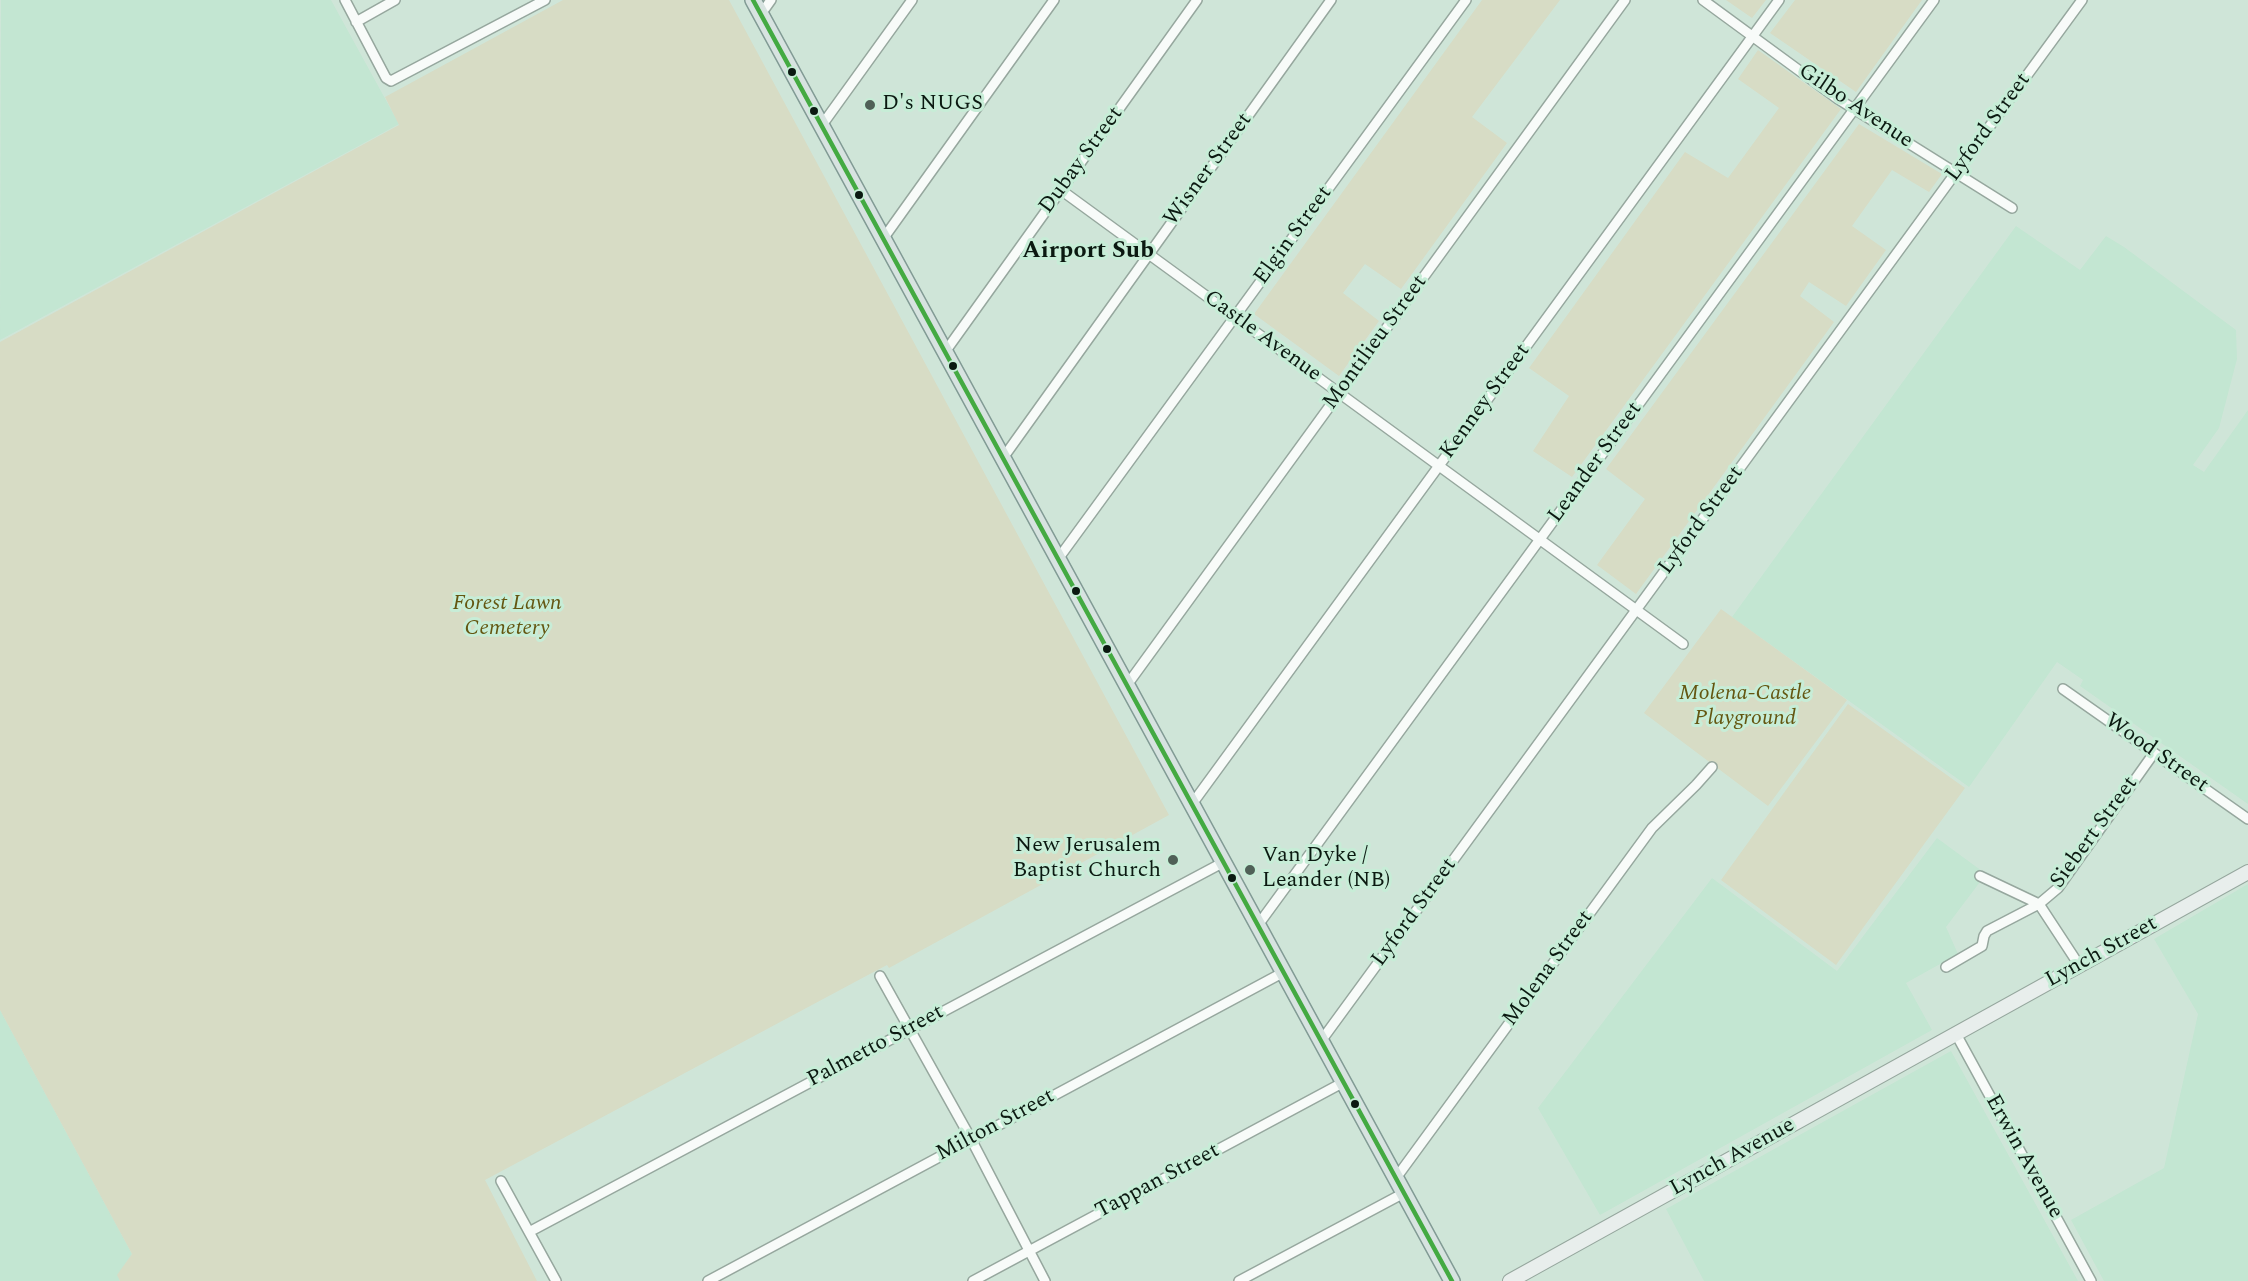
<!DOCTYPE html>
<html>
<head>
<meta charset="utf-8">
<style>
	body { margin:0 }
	canvas { display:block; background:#cfe5d8 }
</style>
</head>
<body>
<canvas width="2248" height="1281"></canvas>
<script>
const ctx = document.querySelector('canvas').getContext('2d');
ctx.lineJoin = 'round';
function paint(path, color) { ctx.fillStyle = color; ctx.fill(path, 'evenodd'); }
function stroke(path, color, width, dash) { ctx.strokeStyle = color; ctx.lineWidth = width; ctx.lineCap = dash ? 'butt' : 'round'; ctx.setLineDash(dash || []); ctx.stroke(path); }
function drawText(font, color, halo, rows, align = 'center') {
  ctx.font = font + ' Spectral,serif'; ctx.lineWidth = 6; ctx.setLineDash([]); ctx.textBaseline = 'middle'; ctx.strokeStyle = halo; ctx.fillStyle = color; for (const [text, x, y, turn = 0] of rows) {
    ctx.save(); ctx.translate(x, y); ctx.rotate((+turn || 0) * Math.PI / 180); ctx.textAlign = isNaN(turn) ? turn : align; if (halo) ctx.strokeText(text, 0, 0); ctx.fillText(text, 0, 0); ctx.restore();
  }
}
paint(new Path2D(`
	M1,0H331L399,124L0,340Z
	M2016,226L2080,270L2106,236L2124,247L2236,330L2237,359L2219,428L2193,465L2204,472L2248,410V804L2080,686L2083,680L2057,662L1969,787L1732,617Z
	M1937,838L1986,874L1946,927L1958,954L1906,983L1932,1030L1600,1215L1538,1108L1712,878L1837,971Z
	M2248,884V1281H2104L2071,1220L2164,1168L2198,1014L2154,939Z
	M0,1010L132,1254L118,1275L120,1281H0Z
	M1951,1051L2078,1281H1704L1666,1209Z`), '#c3e6d2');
paint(new Path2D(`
	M563,0H729L1169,815L889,968L887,965L868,975L485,1180L537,1281H120L117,1275L132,1254L0,1010V342L399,125L385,97Z
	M1482,0H1560L1472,117L1507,143L1401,289L1365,264L1343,293L1379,321L1339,376L1254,314Z
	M1726,0H1766L1752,18Z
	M1795,0H1922L1856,92L1770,33Z
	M1758,50L1841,109L1572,477L1533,451L1569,396L1529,368L1685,152L1728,178L1779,108L1738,79Z
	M1859,124L1942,174L1929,192L1892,170L1852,226L1886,250L1846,306L1809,282L1800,296L1834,322L1636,594L1597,565L1645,499L1606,469Z
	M1721,609L1847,700L1768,806L1644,713Z
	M1848,704L1965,788L1836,965L1721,880Z`), '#d7dcc5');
const street = new Path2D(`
	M345,0L386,78L391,81L545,0
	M1703,0L1838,99L2012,208
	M761,14L771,0
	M356,22L395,0
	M822,125L912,0
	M1061,190L1683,644
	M883,239L1054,0
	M945,352L1197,0
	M1003,458L1331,0
	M1058,559L1466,0
	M1127,685L1625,0
	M2063,689L2248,819
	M1192,804L1779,0
	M1980,876L2039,904L2079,965
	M1258,925L1934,0
	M1946,967L1982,946L1984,936L1987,931L2039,904L2058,888L2154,753
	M880,976L971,1139L1045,1281
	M1956,1034L2091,1281
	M1321,1041L2082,0
	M1396,1178L1652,828L1696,785L1712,767
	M501,1181L556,1281
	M529,1232L1224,862
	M708,1281L1284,972
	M973,1281L1344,1082
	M1239,1281L1404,1193`);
const secondary = new Path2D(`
	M1510,1281L2248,872`);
const primary = new Path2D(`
	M753,0L1452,1281`);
stroke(street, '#96a79e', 12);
stroke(secondary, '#96a79e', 16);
stroke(primary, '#829b95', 18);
stroke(street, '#f8fbf9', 9);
stroke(secondary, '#e8eeec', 14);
stroke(primary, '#d7e3e0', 15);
stroke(new Path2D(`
	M753,0L1452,1281`), '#44aa42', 4.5);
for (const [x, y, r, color] of [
	[792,72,5,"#0b1911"],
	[870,105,6,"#506057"],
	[814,111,5,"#0b1911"],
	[859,195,5,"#0b1911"],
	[953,366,5,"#0b1911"],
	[1076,591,5,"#0b1911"],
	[1107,649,5,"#0b1911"],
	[1173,860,6,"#506057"],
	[1250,870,6,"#506057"],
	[1232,878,5,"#0b1911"],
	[1355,1104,5,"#0b1911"]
]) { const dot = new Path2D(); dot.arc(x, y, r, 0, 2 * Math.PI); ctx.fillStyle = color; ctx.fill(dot); stroke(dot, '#c7edd7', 2); }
drawText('22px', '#0b1911', '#c7edd7', [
	["D's NUGS",882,105],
	["New Jerusalem",1161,847,"right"],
	["Baptist Church",1161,872,"right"],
	["Van Dyke /",1262,857],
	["Leander (NB)",1262,882]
], 'left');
drawText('22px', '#0b1911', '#c7edd7', [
	["Gilbo Avenue",1855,107,34],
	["Lyford Street",1989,128,-54],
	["Dubay Street",1082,161,-54],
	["Wisner Street",1209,170,-54],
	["Elgin Street",1294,236,-54],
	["Castle Avenue",1262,337,36],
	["Montilieu Street",1376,343,-54],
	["Kenney Street",1486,402,-54],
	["Leander Street",1596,463,-54],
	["Lyford Street",1702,521,-54],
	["Wood Street",2156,754,35],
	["Siebert Street",2095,833,-54],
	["Lyford Street",1415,913,-54],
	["Lynch Street",2102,953,-29],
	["Molena Street",1549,969,-54],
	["Palmetto Street",876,1047,-28],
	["Milton Street",996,1126,-28],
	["Erwin Avenue",2023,1157,61],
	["Lynch Avenue",1733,1158,-29],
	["Tappan Street",1158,1182,-28]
]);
drawText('italic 22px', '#645611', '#c7edd7', [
	["Forest Lawn",507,605],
	["Cemetery",507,630],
	["Molena-Castle",1745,695],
	["Playground",1745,720]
]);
drawText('bold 24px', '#0b1911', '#c7edd7', [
	["Airport Sub",1088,252]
]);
</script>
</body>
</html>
